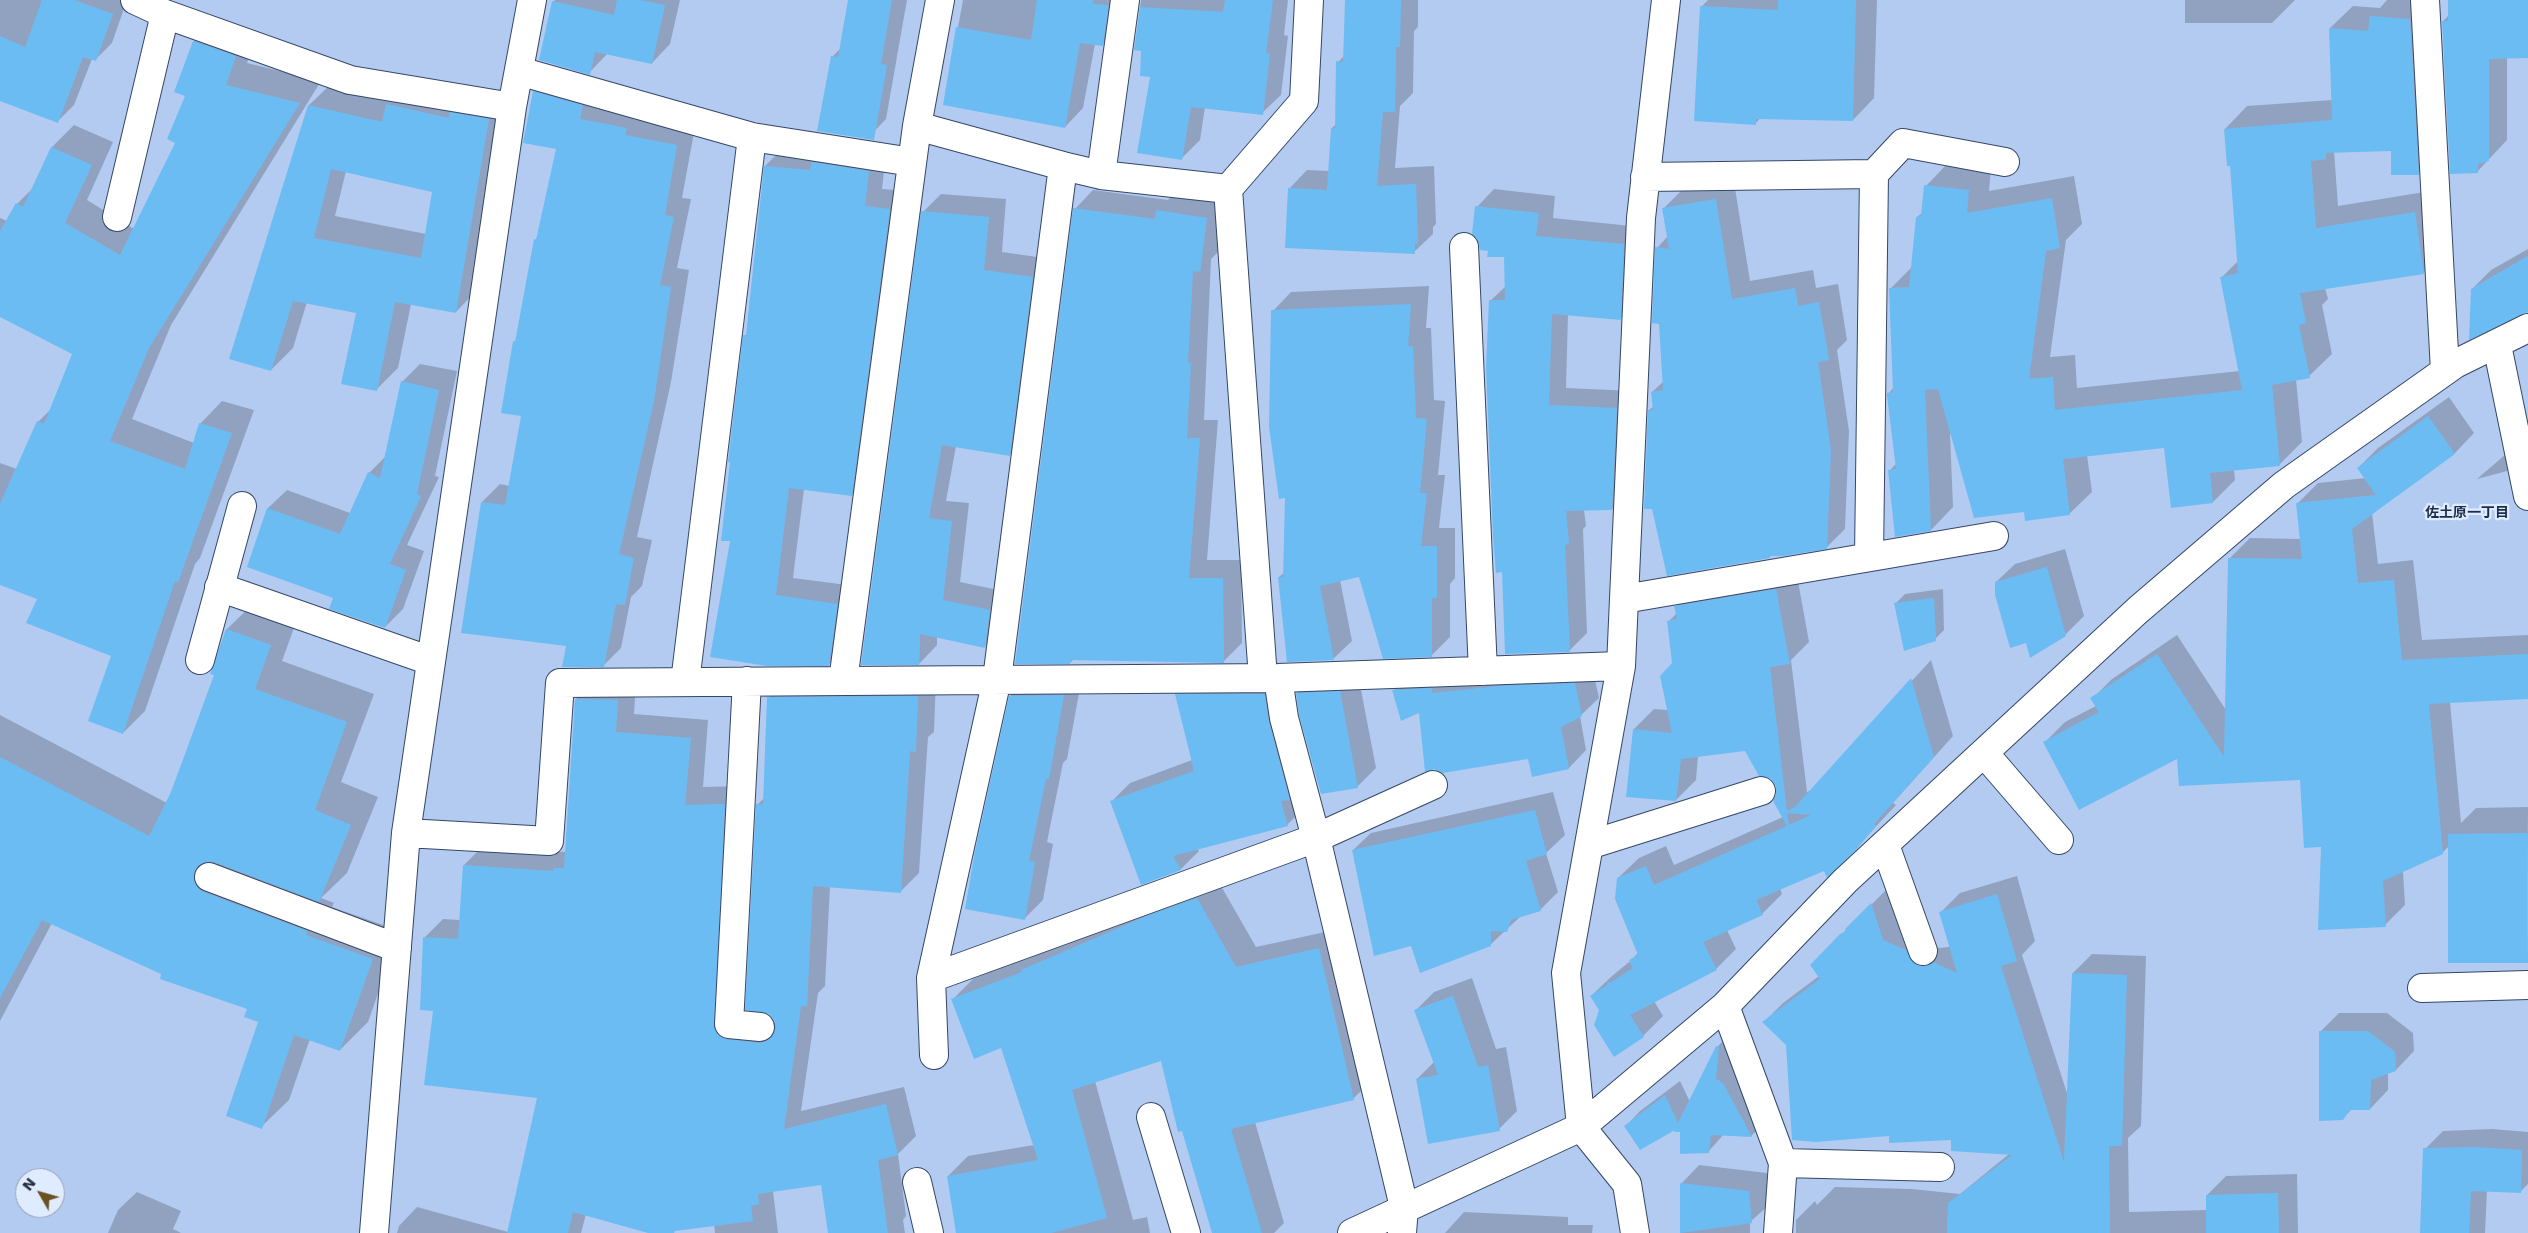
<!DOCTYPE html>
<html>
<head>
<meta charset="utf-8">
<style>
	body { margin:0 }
	#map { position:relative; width:2528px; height:1233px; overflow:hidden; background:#b4cbf1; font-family:"DejaVu Sans",sans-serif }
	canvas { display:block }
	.north { position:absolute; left:15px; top:1168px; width:50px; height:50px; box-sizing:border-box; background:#dfebff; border:1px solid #959fb1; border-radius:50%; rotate:308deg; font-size:14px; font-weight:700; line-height:20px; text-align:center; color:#262e3d }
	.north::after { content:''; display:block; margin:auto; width:18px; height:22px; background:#6b5223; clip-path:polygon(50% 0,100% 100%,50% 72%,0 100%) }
</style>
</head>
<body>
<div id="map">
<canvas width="2528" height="1233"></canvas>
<div class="north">N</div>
</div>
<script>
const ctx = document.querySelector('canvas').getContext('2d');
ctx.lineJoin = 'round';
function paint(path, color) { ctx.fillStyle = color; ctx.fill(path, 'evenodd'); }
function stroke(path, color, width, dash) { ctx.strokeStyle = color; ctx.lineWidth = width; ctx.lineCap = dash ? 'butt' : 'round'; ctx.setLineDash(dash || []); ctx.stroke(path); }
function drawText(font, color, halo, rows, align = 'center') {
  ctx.font = font + ' "DejaVu Sans","Noto Sans JP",sans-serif'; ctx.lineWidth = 4.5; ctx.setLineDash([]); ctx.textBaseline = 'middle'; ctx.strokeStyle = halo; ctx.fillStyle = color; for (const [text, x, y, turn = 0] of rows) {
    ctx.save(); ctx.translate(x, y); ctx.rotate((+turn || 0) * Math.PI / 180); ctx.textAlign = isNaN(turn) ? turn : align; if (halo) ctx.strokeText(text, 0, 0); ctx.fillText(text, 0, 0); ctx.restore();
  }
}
paint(new Path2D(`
	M0,0H127L112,43L95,60L92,59L74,105L57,122L0,100Z
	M555,0H680L670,44L652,63L608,53L589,73L553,2Z
	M850,0H907L886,119L868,138L832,57L841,48Z
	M963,0H1125L1121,26L1102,45L1095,44L1083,108L1065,127L944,104Z
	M1141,0H1288L1284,35L1288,36L1281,95L1262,113L1205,107L1200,140L1181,159L1143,50L1135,49Z
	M1346,0H1418V27L1414,31L1413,93L1400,106L1395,168L1434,166L1436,224L1433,227V234L1414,252L1289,189L1307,170L1329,171L1332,128L1336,124L1338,62L1345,55Z
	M1708,0H1877L1874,98L1853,120L1761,117L1756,123L1702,6Z
	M2185,0H2295L2272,23H2185Z
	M2387,0H2433L2441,151L2418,174L2392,150L2334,151L2338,206L2437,190L2446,250L2424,272L2325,288L2328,299L2322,305L2332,354L2309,376L2296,379L2302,442L2279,465L2234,470L2235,480L2213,502L2165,447L2087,455L2092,492L2069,514L2025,510L1950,433L1953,507L1931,530L1889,471L1897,463L1888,394L1894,387L1890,289L1912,267L1917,217L1923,212L1926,186L1948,163L1991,168L1989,191L2074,176L2082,224L2066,240L2050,357L2075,355L2077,388L2240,371L2221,278L2239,260L2232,165L2225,129L2247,106L2332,100L2330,28L2353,6L2380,8Z
	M2449,0H2507V140L2477,172L2443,21L2449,15Z
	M216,19L258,34L247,63L321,81L171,325L132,419L194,443L200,424L222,401L254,410L200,558L195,564L145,711L123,733L113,655L39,598L0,583V463L17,469L38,422L51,409L73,354L0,316V218L7,221L17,204L34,187L52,147L74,125L113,142L87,200L134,229L177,143L187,95L176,91L194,41Z
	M552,74L695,127L682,198L691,199L677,268L689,270L671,382L637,537L652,540L642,586L631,597L621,648L603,666L567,645L482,502L500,484L510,486L523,415L514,342L517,338L535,240L538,237L557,148L534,92Z
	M331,84L510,98L477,290L456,312L411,304L398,368L376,390L357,312L307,302L293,348L271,370L309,105ZM346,171L433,191L426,234L335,216Z
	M783,148L886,154L882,189L907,191L869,477L851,495L804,489L793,578L855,586L847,646L829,664L731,540L745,336L748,333L765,166Z
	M1734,182L1750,281L1813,270L1816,288L1838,284L1847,340L1837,350L1849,431L1845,529L1827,547L1772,554L1770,557L1649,410L1654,406L1652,392L1664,381L1657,248L1668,236L1664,208L1682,190Z
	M1494,189L1555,196L1553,218L1641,227L1638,302L1620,319L1568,314L1566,388L1634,391L1629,491L1612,509L1584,510L1586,526L1583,529L1587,633L1569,651L1490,301L1506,286V256L1489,250L1477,207Z
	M1093,190L1168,200L1176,192L1225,199L1218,252L1211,259L1204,420H1218L1207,560H1241L1242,643L1224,661L1074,659L1070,663L1075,209Z
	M941,194L1006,199L1002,252L1051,259L1028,436L1010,455L956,446L946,501L969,503L960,582L1008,592L1003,628L985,646L937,636V645L919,664L923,212Z
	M2528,249V311L2472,289L2491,270Z
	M1429,286L1426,328H1431L1434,400L1445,401L1438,475H1445L1439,528H1455V578L1450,584V637L1431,656L1360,575L1340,580L1352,641L1333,659L1279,577L1285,572L1286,497L1273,311L1291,292Z
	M420,364L457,371L435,476L439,477L407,545L424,551L403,609L385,627L335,597L249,566L268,508L287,490L350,513L369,473L386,456L402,382Z
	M2449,397L2474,433L2455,453L2372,513L2378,564L2413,560L2422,640L2528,635V698L2450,702L2461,823L2476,808L2528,807L2527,962L2449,846L2442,853L2403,871L2405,905L2385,925L2323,846L2301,778L2178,757L2045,742L2065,722L2096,706L2092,699L2112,679L2177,635L2226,710L2230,558L2250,538L2301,539L2298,503L2318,483L2366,478L2358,468L2378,448Z
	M2513,448L2516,462L2507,471L2477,479Z
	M2065,549L2084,616L2065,635L2027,641L1996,582L2015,564Z
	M1796,570L1809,642L1791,660L1807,792L1813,789L1931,660L1953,736L1893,803L1896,805L1854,850L1825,870L1780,888L1782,894L1762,914L1727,930L1736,949L1716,969L1654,1001L1663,1016L1643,1036L1600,1010L1591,996L1612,976L1629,962L1632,963L1631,960L1639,952L1618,878L1639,858L1666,846L1674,865L1783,817L1777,785L1746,750L1698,756L1696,780L1676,800L1634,729L1654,709L1668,710L1674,663L1668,622L1677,613L1676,607L1696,587Z
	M1943,589L1944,630L1935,639L1896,603L1905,594Z
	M255,602L298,617L282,661L374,694L341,782L378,797L347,873L321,898L334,903L332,907L400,931L368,1022L340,1050L310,1039L289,1100L261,1127L260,1021L248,1008L163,973L52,923L0,1021V715L167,803L216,674L212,673L227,629Z
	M1592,666L1599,698L1580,716L1586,750L1569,768L1529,757L1420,711L1394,690L1411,673Z
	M1358,674L1376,768L1357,787L1297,693L1316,675Z
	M1194,676H1283L1306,806L1287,825L1197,848L1199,851L1181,869L1141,884L1111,802L1130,783L1192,760L1176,695Z
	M1082,677L1067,759L1063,763L1047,842L1053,844L1043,900L1025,918L1010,696L1029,678Z
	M936,678L934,732L928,737L919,873L901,891L830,886L825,986L818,993L801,1111L904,1087L916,1136L898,1154L906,1216L903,1220L905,1233H829L822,1184L773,1191L778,1233H715L704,1129L671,1233H653L586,1214L581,1233H397L399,1226L417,1207L508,1232L539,1097L434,1009L424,938L443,919L460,920L464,865L482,847L566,852L576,699L594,681L636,682L634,714L708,720L703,787L743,786L733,1012L746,1021L776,1023L757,805L765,797L768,698L786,679Z
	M1553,792L1565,835L1546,853L1558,892L1540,910L1522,915L1490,945L1412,944L1353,850L1371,833Z
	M2017,876L2035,941L2022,955L2068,1096L2073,973L2092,954L2146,956L2141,1126L2128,1138L2129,1212L2207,1210V1195L2226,1176L2297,1174L2298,1233H1796V1220L1815,1201L1817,1205L1835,1187L1912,1189L1960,1194L2009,1154L1952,1139L1787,1045L1764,1022L1783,1003L1819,976L1811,965L1890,886L1932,944L1939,948L1948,947L1950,946L1941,912L1960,893Z
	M1217,879L1256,947L1339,929L1373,1079L1353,1099L1255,1122L1284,1223L1274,1233H1214L1162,1059L1095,1081L1133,1220L1147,1217L1150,1233H958L948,1176L968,1156L1034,1145L1002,1047L953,999L973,979Z
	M1472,978L1496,1049L1506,1047L1517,1111L1499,1129L1417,1079L1434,1062L1416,1010L1434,992Z
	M2339,1013H2387L2413,1033L2414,1051L2396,1070L2388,1072V1090L2370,1109H2352L2342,1119L2321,1031Z
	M1732,1032L1730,1064L1738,1068L1766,1122L1751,1136L1724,1134L1709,1151L1678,1127L1626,1126L1640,1111L1680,1081L1690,1102L1718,1046Z
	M2492,1129L2528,1132V1184L2520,1192L2487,1190L2485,1233H2421L2425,1149L2443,1131Z
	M1699,1165L1767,1173L1770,1204L1750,1222V1233H1681V1184Z
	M137,1192L181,1211L173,1229L181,1233H108L118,1210Z
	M1464,1212L1568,1217V1225H1593L1592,1233H1445Z`), '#0003');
paint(new Path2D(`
	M42,0H74L113,14L96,61L83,57L58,123L0,101V36L25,47Z
	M617,0H640L665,5L652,64L595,52L590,75L539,60L552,1L614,15Z
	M848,0H892L881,64L887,65L874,140L817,131L831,56L838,57Z
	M1037,0H1093V4L1109,5L1103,46L1080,43L1065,128L943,105L956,27L1031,40Z
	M1225,0H1273L1266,53L1270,54L1263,115L1191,107L1182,160L1137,153L1150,77L1140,76L1141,51L1134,50L1140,7L1223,12Z
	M1345,0H1401L1400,47H1396L1395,112H1383L1377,186L1416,184L1418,244L1415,243V254L1285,248L1288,188L1327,190L1331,128H1335L1336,61L1343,62Z
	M1778,0H1856L1853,121L1756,119V125L1694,121L1700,6L1778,10Z
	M2448,0H2528V58L2489,59V161L2478,164V173L2450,174L2442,21H2448Z
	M2370,16L2410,19L2419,175H2391V151L2326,153V159L2311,161L2316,228L2415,212L2424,274L2300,293L2306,323L2299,325L2310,378L2272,385L2280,466L2210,473L2213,503L2171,508L2164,448L2063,459L2070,515L2025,521L2024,512L1974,518L1938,389L1925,390L1931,531L1895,537L1888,470L1896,469L1887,396V393L1893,392L1889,288L1909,287L1916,217L1921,216L1924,185L1969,190L1967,213L2052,198L2060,248L2046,251L2029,379L2053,377L2055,410L2242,390L2220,277L2238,273L2230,166H2227L2224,129L2332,120L2329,28L2368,31Z
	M193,41L236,56L226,85L300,103L149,348L110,441L185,469L199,423L232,433L178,582L175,581L123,734L88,721L111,656L26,623L37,599L0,585V504L37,421L44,424L72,354L0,317V231L16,203L23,207L51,147L92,165L65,223L120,255L175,143L167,139L185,96L174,92Z
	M533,91L583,105L580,119L627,128L625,135L677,145L665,215L674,217L660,285L671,287L654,401L619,554L634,558L625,605L616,604L604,667H562L566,646L461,633L481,502L505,505L521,416L501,413L513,341L515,342L534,239L536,240L556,149L523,143Z
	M386,104L449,118L450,112L489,119L456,313L395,302L377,391L341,384L356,313L293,301L271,371L229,359L308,105L382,122ZM331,169L432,192L421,258L314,238Z
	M812,162L869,171L865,206L890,209L852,496L789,488L776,595L838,604L829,666H767L710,657L730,541H721L730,462H728L743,335H746L764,166L810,170Z
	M1716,199L1732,299L1795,288L1798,306L1819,302L1829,360L1818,362L1831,450L1827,549L1783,556H1770V558L1667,576L1652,509H1644L1648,410H1653L1651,392L1663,390L1659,324L1652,323L1655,247L1669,249L1662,208Z
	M1475,206L1539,213L1536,236L1624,244L1621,320L1552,314L1549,405L1617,408L1612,510L1566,511L1569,544L1565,545L1570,652L1505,654L1502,572L1496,573L1493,536L1486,367L1489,300H1505L1504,257H1487L1488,251L1480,250L1477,239L1472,234Z
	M1073,208L1155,219L1156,210L1207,218L1200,272L1193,271L1188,363H1191L1187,438H1200L1189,578H1223L1224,663L1071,660L1070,664H1015Z
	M921,211L989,217L984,270L1033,277L1010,456L942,445L929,518L952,521L943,600L990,610L985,648L920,634L919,665H861Z
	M2528,256V312L2469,340L2471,289Z
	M1411,304L1408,346H1413L1416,418L1427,419L1420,493H1427L1421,546H1437V598H1432V657L1383,659L1359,577L1320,586L1334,660L1287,662L1278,577H1283L1285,498L1279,499L1269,427L1271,310Z
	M401,381L439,390L417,494L421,496L390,564L406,570L385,628L329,609L333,598L247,567L267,508L340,534L368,472L380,478Z
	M2428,416L2455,454L2352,529L2358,583L2394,580L2402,660L2528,654V699L2429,704L2443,854L2383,881L2386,927L2318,930L2321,847L2304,848L2300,780L2179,786L2177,759L2079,810L2043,742L2099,712L2090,698L2157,654L2224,757L2228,558L2302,559L2296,503L2376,495L2357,468Z
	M2047,567L2066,636L2030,658L2026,643L2010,648L1995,595V582Z
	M1776,589L1790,664L1770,667L1787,811L1795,807L1911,678L1934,757L1874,824L1876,826L1855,851L1827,878L1824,871L1756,900L1763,915L1703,942L1717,970L1630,1015L1644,1037L1614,1057L1594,1025L1599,1010L1590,996L1607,985L1608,981L1610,983L1633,968L1629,960L1638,955L1615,899L1617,878L1646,866L1654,885L1787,826L1773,801L1776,794V786L1771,779L1759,776L1745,751L1681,759L1676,801L1626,797L1633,729L1672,733L1660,676L1672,663L1667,621L1677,619L1674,606ZM1787,813L1811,815L1789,825Z
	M1934,598L1936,641L1904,651L1894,603Z
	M226,629L271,645L255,689L347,722L315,810L351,825L319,902L214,862H206L199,865L194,872V880L197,887L203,892L307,931L306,935L373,959L340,1051L294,1035L262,1129L226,1116L258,1022L244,1017L247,1009L160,979L161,974L42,920L0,998V757L149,836L171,792L214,675L210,674Z
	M1575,683L1582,716L1561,727L1569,769L1532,777L1528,759L1443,773L1434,769L1425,772L1419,713L1401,721L1392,690L1432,688V693L1499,686Z
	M1340,691L1358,788L1321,794L1299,715L1296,693Z
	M1175,694H1265L1269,722L1290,800L1281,801L1288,826L1173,856L1181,870L1141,885L1110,801L1194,771Z
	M1064,695L1049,779H1046L1029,861L1035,862L1025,920L965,909L975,851L1009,696Z
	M918,696L916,752L910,751L901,893L813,886L807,1006H801L784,1129L886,1104L898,1155L878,1160L888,1233H828L821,1185L758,1194L759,1204L751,1206L753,1221L675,1231L674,1233H648L573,1212L568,1233H507L537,1098L424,1085L433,1011L420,1010L423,937L458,939L463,865L553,871L554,868H564L575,699L618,700L616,732L691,738L685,805L725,804L715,1030L720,1037L727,1039L758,1043L766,1041L772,1036L776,1028L774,1020L769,1014L745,1010L756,804H763L767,697Z
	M1535,810L1547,854L1526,861L1541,911L1511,920L1507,932L1491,931V946L1420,973L1411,946L1374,956L1352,850Z
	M2527,833L2528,963H2448V834Z
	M1997,894L2017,961L2001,966L2064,1162L2072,973L2127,975L2122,1146H2109L2110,1233H1947L1948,1203L2012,1155L1951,1151V1140L1889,1143V1136L1816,1142L1792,1140L1786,1045L1762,1022L1820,979L1810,965L1840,934L1846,931L1845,929L1871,903L1883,940L1906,950L1913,963L1920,966H1928L1933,962L1957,973L1939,912Z
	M1197,898L1236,967L1319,948L1354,1100L1231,1129L1262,1233H1212L1182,1131L1178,1132L1161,1061L1072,1090L1107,1218L1051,1233H956L947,1176L1038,1160L1001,1048L974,1059L951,999L1022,972L1021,970L1149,915Z
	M1453,996L1478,1067L1488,1065L1500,1131L1428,1144L1416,1079L1438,1075L1414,1010Z
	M2319,1031H2368L2395,1052L2396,1071L2371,1080L2370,1110H2350L2343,1120L2319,1121Z
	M1716,1046H1719L1716,1079L1723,1083L1752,1137L1711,1135L1709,1153L1680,1154V1132H1674L1675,1130L1640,1150L1624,1126L1665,1095L1678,1123Z
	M2473,1147L2522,1150L2521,1193L2471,1191L2469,1233H2420L2423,1148Z
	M1680,1183L1749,1191L1752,1223L1680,1233Z
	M2278,1193L2279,1233H2206V1195Z`), '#6cbcf4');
const minor = new Path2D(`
	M135,0L165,14L350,80L512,107
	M940,0L917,126L1063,166
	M2425,0L2445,371
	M519,71L752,137L912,162
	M1101,175L1228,189L1304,101L1309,0
	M1645,177L1874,174
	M1228,189L1263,678
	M117,217L165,14
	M1464,247L1483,671
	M2497,345L2528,496
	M1869,557L1874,174L1903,143L2005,162
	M219,587L431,661
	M1624,599L1994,536
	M200,660L242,506
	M1278,678L1284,718L1316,838L1404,1207L1402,1233
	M747,681L729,1024L760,1027
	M843,681L917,126
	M685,682L752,137
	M1984,753L2059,840
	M406,833L549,841L560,683L1278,678L1621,666
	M1589,845L1761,791
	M1885,845L1923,951
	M209,877L397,948
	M931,978L1316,838L1433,785
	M2422,988L2528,985
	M1725,1006L1783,1163L1778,1233
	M934,1055L931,978L997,679L1063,166L1101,175L1125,0
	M1151,1117L1186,1233
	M1783,1163L1940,1167
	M917,1182L929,1233
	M374,1233L406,833L512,107L532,0
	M1352,1233L1581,1127L1725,1006L1845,881L2138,610L2284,485L2455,364L2528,328
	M1635,1233L1627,1184L1581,1127L1566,973L1621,666L1641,218L1666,0`);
stroke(minor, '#344767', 30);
stroke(minor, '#fff', 28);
drawText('bold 14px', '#1c2d4b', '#dfebff', [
	["佐土原一丁目",2467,513]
]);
</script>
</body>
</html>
